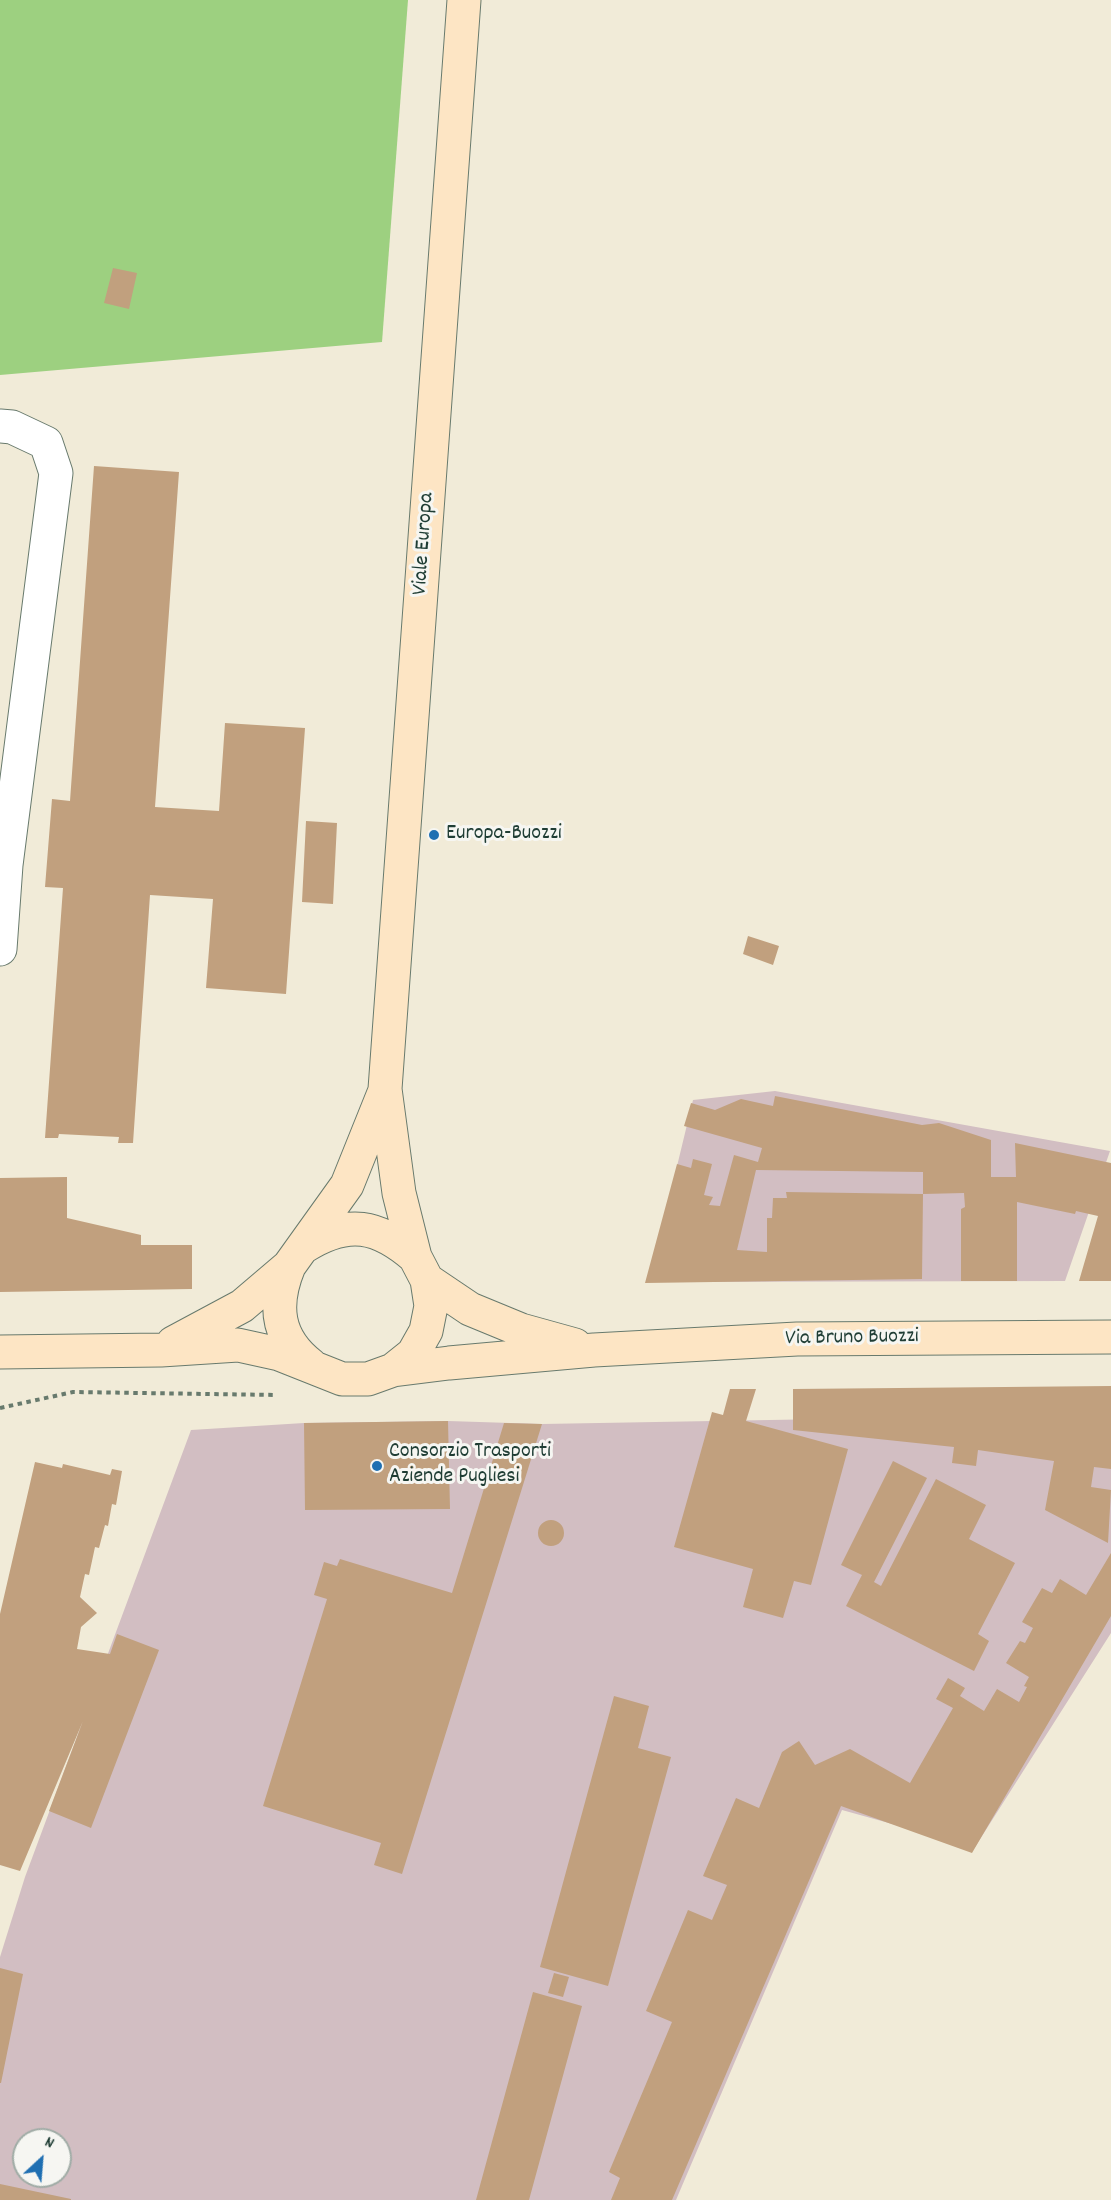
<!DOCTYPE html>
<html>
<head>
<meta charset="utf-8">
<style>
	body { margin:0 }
	#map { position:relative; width:1111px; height:2200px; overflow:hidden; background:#f1ebd8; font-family:Dekko,sans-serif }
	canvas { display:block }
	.north { position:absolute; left:12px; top:2128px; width:60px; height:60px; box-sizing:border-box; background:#f6f6f2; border:2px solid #a0aca6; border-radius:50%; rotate:26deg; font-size:16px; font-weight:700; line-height:24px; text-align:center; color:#1f3d34 }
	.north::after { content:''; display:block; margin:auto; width:21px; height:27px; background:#1f6fb2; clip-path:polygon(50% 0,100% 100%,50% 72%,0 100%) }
</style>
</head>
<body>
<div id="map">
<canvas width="1111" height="2200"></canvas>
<div class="north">N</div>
</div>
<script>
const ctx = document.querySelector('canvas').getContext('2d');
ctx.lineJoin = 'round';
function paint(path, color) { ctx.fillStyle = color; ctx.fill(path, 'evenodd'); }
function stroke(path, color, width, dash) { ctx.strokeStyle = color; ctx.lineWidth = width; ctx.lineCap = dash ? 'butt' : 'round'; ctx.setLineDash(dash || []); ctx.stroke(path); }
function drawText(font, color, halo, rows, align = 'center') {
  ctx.font = font + ' Dekko,sans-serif'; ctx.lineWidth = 6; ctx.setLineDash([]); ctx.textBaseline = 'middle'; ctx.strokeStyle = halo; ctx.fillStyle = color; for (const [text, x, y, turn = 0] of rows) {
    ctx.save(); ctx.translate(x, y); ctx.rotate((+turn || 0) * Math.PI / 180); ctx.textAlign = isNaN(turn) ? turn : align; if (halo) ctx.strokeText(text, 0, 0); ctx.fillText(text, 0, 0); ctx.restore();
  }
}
paint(new Path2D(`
	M775,1091L1110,1151L1065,1281L649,1282L693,1100Z
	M1111,1414V1633L975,1847L842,1810L676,2200H0V1957L25,1877L191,1430L304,1423L448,1421L542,1424ZM24,2140H60V2176H24Z`), '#d2bec2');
paint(new Path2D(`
	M0,0H408L382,342L0,375Z`), '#9dd080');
paint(new Path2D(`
	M113,268L137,273L129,309L104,303Z
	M94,466L179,472L155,807L219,811L225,723L305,728L286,994L206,988L213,899L150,895L133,1143H118L119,1137L59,1134L58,1138H45L63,888L45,887L52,799L70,801Z
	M306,821L337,823L333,904L302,902Z
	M748,936L779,946L773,965L743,954Z
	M775,1096L922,1125L939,1123L991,1140V1177H1016L1015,1143L1111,1163V1281H1079L1098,1216L1076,1211L1075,1214L1017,1202V1281H961V1209L965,1207L964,1193L923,1194L922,1279L645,1283L677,1164L691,1168L693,1159L712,1164L704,1195L713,1197L709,1205L720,1206L734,1155L758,1162L762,1148L684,1126L691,1103L715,1110L741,1099L773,1106ZM756,1170L923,1172V1194L786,1192L787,1198H773L772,1218H767V1252L737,1250Z
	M67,1177V1218L141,1235V1245H192V1289L0,1292V1178Z
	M1111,1386V1469L1094,1467L1091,1487L1111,1490L1108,1543L1045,1510L1054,1461L978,1450L976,1466L952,1463L954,1447L793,1430V1389Z
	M730,1389H756L746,1421L848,1449L811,1585L794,1581L783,1618L743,1607L753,1569L674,1547L712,1412L723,1415Z
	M448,1421L450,1509L305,1510L304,1423Z
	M504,1423L542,1424L402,1874L374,1865L381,1843L263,1806L327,1599L314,1595L324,1562L337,1566L340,1559L452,1593Z
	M893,1461L927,1478L874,1582L881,1586L936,1479L986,1505L969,1539L1015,1563L978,1634L989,1641L974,1671L846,1606L862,1575L841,1565Z
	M35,1462L62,1468L63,1464L110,1475L112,1469L122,1471L116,1505L112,1504L108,1526L105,1525L99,1548L95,1547L89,1575L85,1574L80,1597L97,1613L81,1627L77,1649L110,1654L117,1634L159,1650L91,1828L49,1811L83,1721L20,1871L0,1865V1614Z
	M538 1533a13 13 0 1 1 26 0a13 13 0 1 1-26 0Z
	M1111,1553V1616L972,1853L841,1806L672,2200H611L620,2178L609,2172L672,2022L646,2011L688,1910L712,1920L727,1885L703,1876L736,1798L759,1808L782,1752L799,1741L815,1765L850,1749L910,1783L953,1708L936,1699L948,1678L965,1688L960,1696L984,1711L997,1689L1019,1702L1027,1687L1024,1686L1029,1677L1006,1663L1020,1641L1025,1643L1033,1628L1022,1622L1042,1588L1052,1593L1060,1579L1086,1595Z
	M614,1696L649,1706L638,1748L671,1757L608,1986L540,1967Z
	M0,1968L23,1974L1,2083H0Z
	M554,1973L569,1977L563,1997L548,1993Z
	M533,1992L582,2006L529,2200H476Z
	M0,2184L71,2199V2200H0Z`), '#c1a07e');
const street = new Path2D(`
	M0,426L12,427L46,443L56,473L6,865L0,949`);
const secondary = new Path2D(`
	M305,1246C348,1219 378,1225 415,1257
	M289,1266C273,1305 276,1338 311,1365
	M427,1280L470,1309L521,1330L575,1345
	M173,1343L242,1306L289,1266L347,1185L384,1093
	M0,1352L161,1350L238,1345L279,1354L342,1379H368L393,1370L449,1363L594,1350L797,1339L1111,1337
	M393,1370L413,1354L426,1331L431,1306L427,1280L415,1257L399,1193L385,1089L464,0`);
stroke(street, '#687a6d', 35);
stroke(secondary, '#687a6d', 35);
stroke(new Path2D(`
	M0,1408L73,1392L277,1395`), '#687a6d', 4, [4.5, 4.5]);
stroke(street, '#fff', 33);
stroke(secondary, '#fde5c4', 33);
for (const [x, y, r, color] of [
	[434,835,6,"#1f6fb2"],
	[377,1466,6,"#1f6fb2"]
]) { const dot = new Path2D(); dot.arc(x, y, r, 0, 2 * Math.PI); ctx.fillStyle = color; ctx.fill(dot); stroke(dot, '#f6f6f2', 2); }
drawText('22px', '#1f3d34', '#f6f6f2', [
	["Viale Europa",425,544,-86],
	["Via Bruno Buozzi",852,1339,-1]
]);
drawText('22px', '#1f3d34', '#f6f6f2', [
	["Europa-Buozzi",446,835],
	["Consorzio Trasporti",389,1453],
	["Aziende Pugliesi",389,1478]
], 'left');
</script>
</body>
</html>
